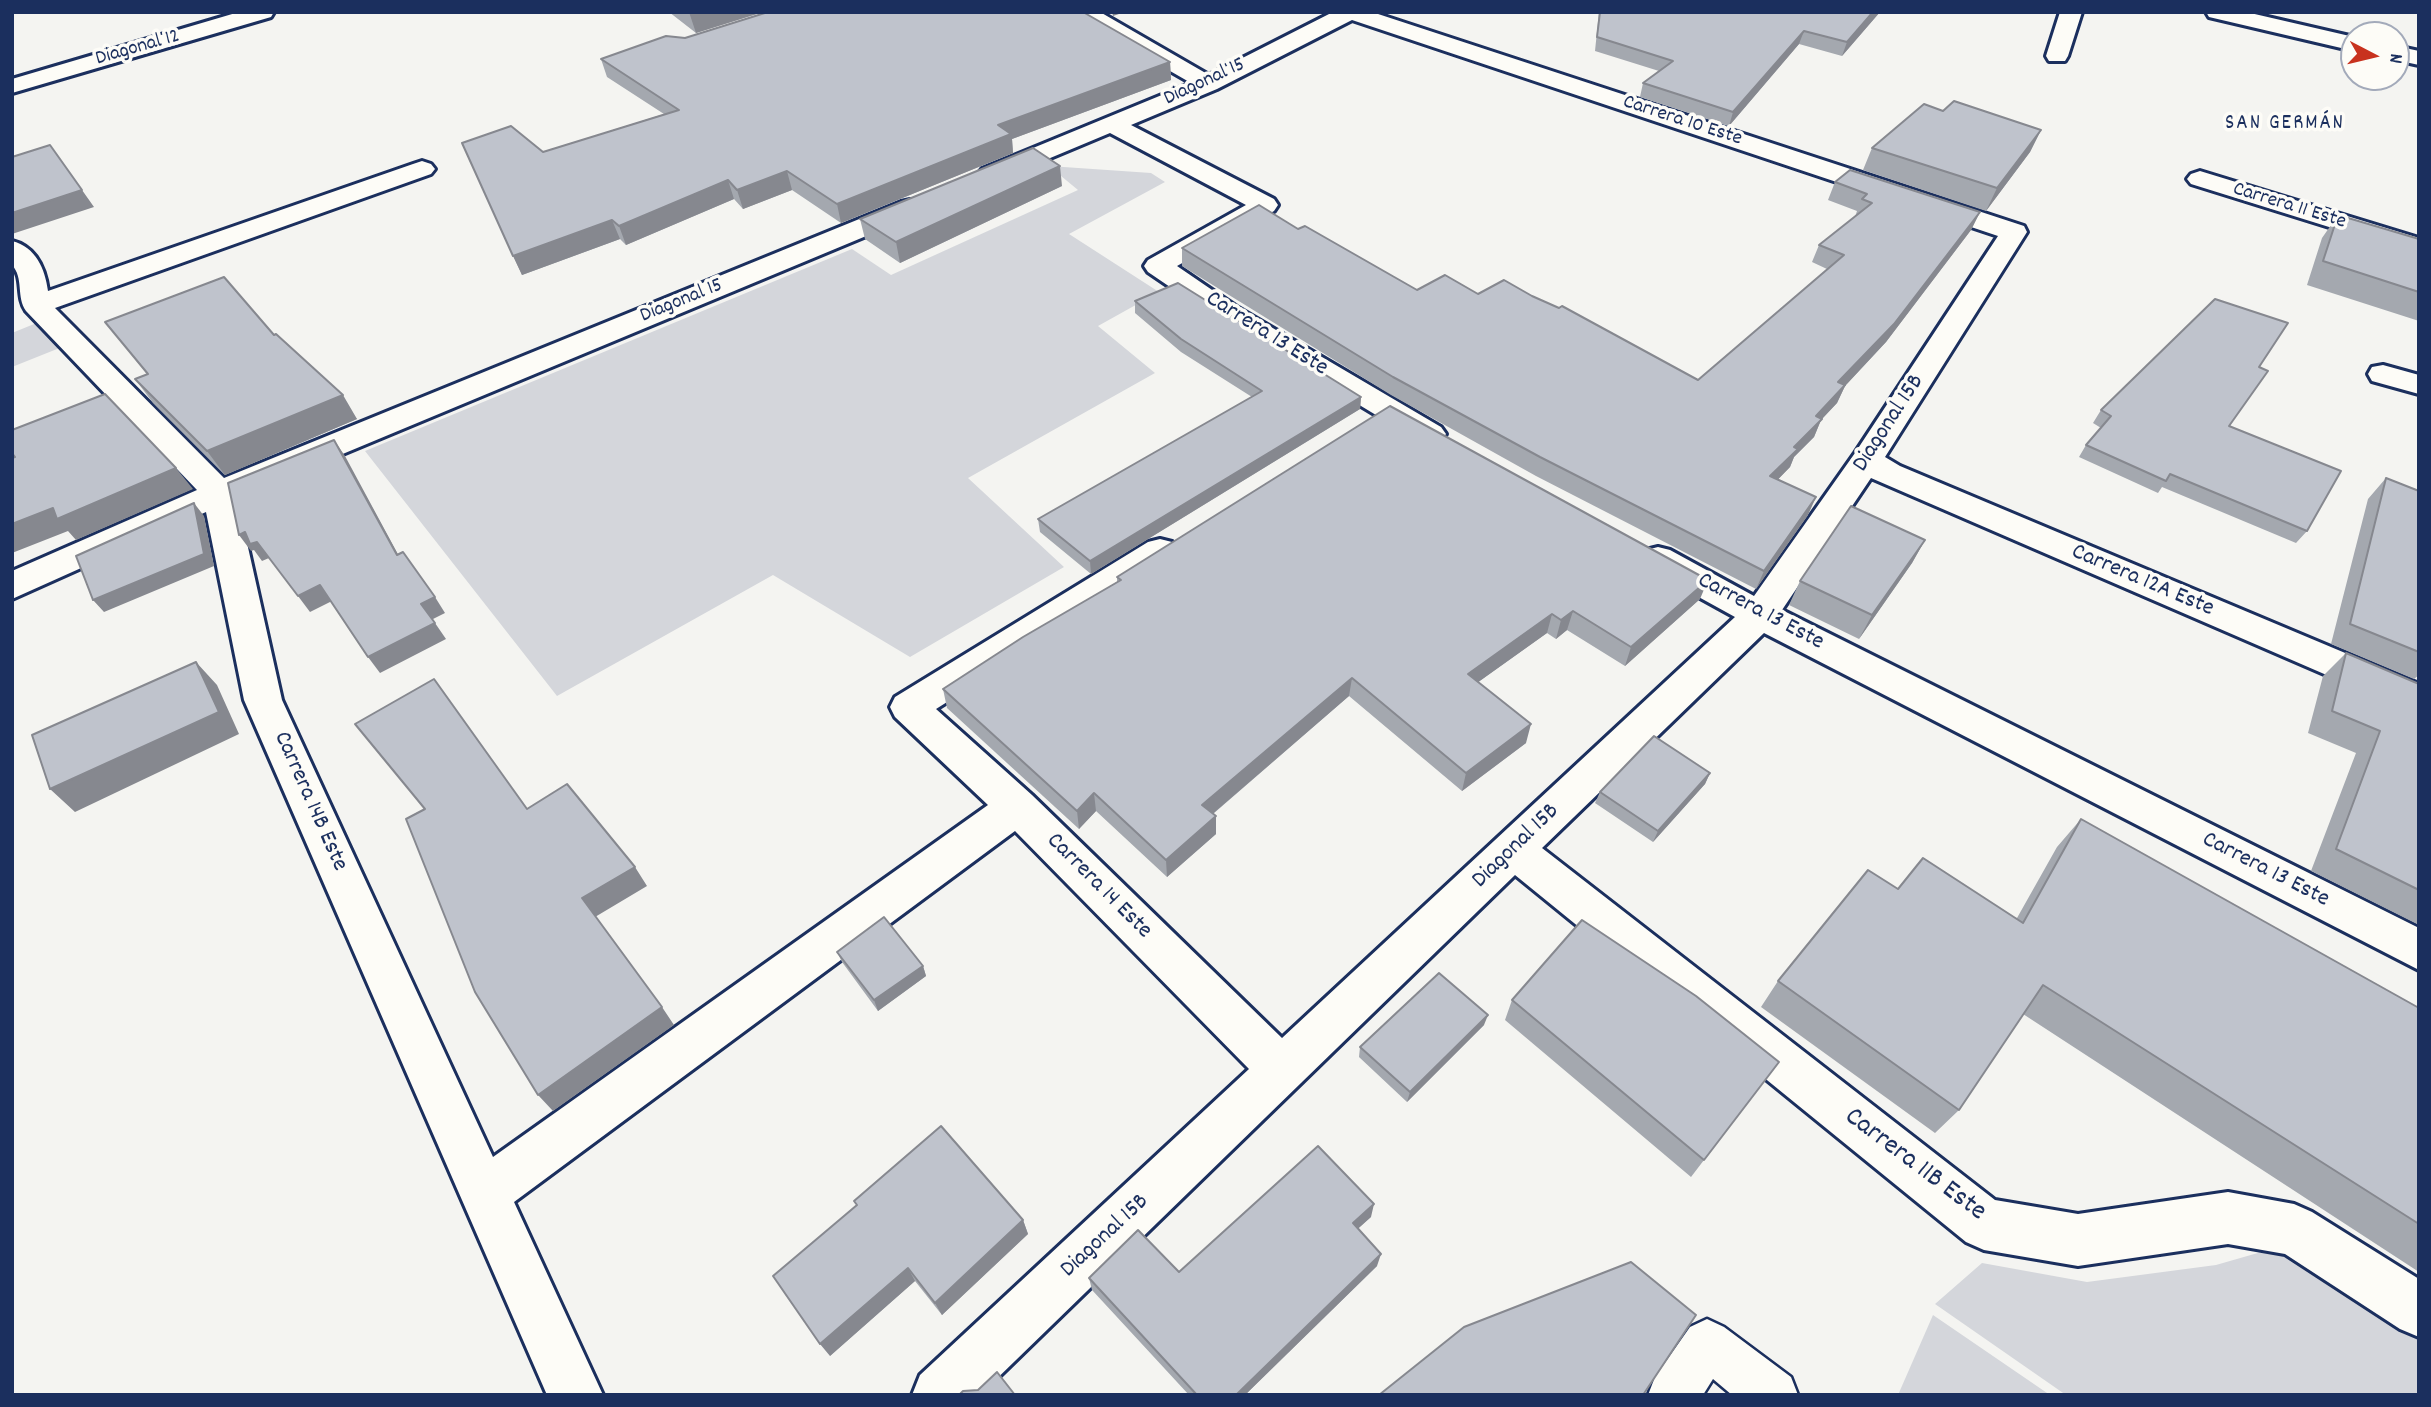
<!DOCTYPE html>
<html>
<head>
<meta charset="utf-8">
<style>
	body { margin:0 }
	#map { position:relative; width:2431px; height:1407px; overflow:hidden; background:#f4f4f1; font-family:Dekko,sans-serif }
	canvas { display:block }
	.frame { position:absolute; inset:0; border:14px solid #1b2f5e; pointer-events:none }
	.north { position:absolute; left:2340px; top:21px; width:70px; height:70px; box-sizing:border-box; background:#fdfcf7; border:2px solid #a3aaba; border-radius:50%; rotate:97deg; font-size:19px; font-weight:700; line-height:28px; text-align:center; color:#1b2f5e }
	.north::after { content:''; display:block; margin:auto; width:24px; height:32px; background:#c8321e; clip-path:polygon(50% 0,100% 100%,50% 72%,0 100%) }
</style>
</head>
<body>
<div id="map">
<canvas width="2431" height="1407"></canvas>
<div class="frame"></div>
<div class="north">N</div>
</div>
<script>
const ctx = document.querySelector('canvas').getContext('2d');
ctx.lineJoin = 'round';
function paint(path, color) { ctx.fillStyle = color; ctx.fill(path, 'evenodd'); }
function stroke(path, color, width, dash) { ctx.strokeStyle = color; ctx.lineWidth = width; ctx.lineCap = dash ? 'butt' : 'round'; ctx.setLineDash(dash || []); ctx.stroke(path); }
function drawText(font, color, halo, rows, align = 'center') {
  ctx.font = font + ' Dekko,sans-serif'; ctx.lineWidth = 7; ctx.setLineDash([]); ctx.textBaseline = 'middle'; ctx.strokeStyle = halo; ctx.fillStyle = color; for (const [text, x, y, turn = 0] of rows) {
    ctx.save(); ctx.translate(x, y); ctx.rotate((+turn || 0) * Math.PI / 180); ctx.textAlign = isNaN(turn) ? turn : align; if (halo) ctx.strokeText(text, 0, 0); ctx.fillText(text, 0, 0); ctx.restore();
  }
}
paint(new Path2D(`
	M1049,166L1151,173L1165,182L1069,234L1159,292L1098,326L1155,373L968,478L1064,567L910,657L773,575L557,696L365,451L852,249L891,275L1078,190Z
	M39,322L62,347L12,367V333Z
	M2289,1244L2419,1331V1395H2066L1935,1304L1982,1263L2087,1282L2216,1265Z
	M1933,1315L2050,1395H1898Z`), '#d4d6db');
const lane = new Path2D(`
	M1707,1319L1724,1327L1791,1377L1798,1395H1732L1713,1379L1703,1395H1648L1655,1377L1690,1327Z`);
const street = new Path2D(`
	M239,12H274L271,17L12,93V79Z
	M1073,12H1100L1209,75L1333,12H1372L2024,226L2027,232L1885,457L1900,466L2419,684V715L1871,478L1782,610L2419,928V970L1764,633L1542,848L1995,1200L2078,1214L2228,1192L2294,1204L2312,1212L2419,1279V1337L2400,1329L2285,1254L2228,1244L2078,1266L1984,1250L1966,1242L1515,875L980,1395H912L920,1375L1249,1069L1015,831L514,1202L603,1395H547L244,700L206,512L12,599V571L197,490L26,311C16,297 24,278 12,265V241C36,247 45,269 48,291L413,164L422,161L431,164L435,169L431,174L55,308L224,478L901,202L910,200L919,202L923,208L919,214L237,498L282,700L493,1157L988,805L895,717L890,707L895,697L1148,542L1160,539L1172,542L1177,551L1172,560L936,709L1032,795L1282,1038L1735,617L1646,568L1641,559L1646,550L1658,547L1670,550L1754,596L1855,453L1998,236L1352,20L1217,89L1131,125L1274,199L1278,205L1274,211L1177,266L1237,307L1441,427L1446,434L1441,441L1430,444L1419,441L1217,319L1148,272L1144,266L1148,260L1246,205L1110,133L1000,179L991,182L982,179L978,174L982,169L1191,83L1076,17Z
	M2060,12H2082L2068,56L2065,61H2049L2046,56Z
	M2206,12H2246L2354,37V51L2209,17Z
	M2396,46L2419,51V65L2396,60Z
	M2200,171L2419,238V255L2191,184L2187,179L2191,174Z
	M2383,365L2419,375V394L2372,381L2368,374L2372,367Z`);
stroke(lane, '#1b2f5e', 5);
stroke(street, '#1b2f5e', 6);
paint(lane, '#fdfcf7');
paint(street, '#fdfcf7');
paint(new Path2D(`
	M669,12H763L696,33Z
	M1599,12H1880L1842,56L1799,44L1729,126L1640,97L1643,83L1659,71L1595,51Z
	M601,59L1170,62L1171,80L1012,139L1013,153L841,223L792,190L743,209L734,199L626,245L620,239L522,275L462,143L543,152L664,114L607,77Z
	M1943,111L2041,130L2030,152L1986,211L1863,170L1872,148Z
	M1835,182L1980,212L1971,230L1886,342L1845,386L1837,403L1821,420L1814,437L1794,457L1790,467L1777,480L1808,515L1756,589L1536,476L1391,395L1182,266V248L1298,229L1417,290L1532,296L1698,380L1827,269L1812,262L1819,245L1855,217L1857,211L1828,200Z
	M1062,186L900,263L865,239L860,219Z
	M2338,215L2419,239V321L2307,285L2322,238Z
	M1135,301L1361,397L1360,409L1091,574L1040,532L1038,519L1252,397L1181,352L1135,313Z
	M105,322L274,335L357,419L225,475L153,403L135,379L147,374Z
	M2259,367L2229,426L2307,531L2296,543L2162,487L2158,493L2079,457L2086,445L2101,428L2093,423L2101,410Z
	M2386,478L2419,491V675L2414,679L2331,644L2368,499Z
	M1925,540L1912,563L1859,639L1789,605L1800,581Z
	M1117,577L1700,599L1625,666L1567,630L1556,639L1547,633L1478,682L1526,743L1462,791L1349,696L1213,814L1216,834L1167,877L1096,811L1079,829L947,708L943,689L1117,582Z
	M2346,653L2419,783V925L2311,871L2356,753L2308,733L2323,676Z
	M1710,773L1705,784L1653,842L1595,803L1600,792Z
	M2081,819L2419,1008V1272L2023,1014L1959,1110L1935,1133L1761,1007L1778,981L1898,889L2017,918L2057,847Z
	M837,952L923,966L926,976L878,1011L842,962Z
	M1512,1000L1779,1062L1691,1177L1505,1020Z
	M1484,1025L1407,1102L1359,1057L1360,1047Z
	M854,1201L1023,1220L1028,1234L942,1315L915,1281L830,1356L857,1205Z
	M1371,1217L1358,1228L1377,1266L1245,1395H1189L1092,1290L1089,1278L1179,1272Z`), '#a4a8af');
paint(new Path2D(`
	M689,12H763L696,33Z
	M1112,12H1125L1113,16Z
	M1873,12H1880L1842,56L1847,42Z
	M1804,31L1799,44L1729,126L1733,112Z
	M1170,62L1171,80L1012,139L1013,153L841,223L837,204L998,125Z
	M2041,130L2030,152L1986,211L1997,188Z
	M1060,166L1062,186L900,263L896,242Z
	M787,171L792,190L743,209L737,190Z
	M728,180L734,199L626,245L619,226Z
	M82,190L94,207L12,234V213Z
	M1980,212L1971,230L1886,342L1845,386L1837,403L1821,420L1814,437L1794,457L1790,467L1763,495L1770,476L1794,447L1838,382Z
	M612,220L620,239L522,275L513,256Z
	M343,395L357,419L225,475L207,451Z
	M1361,397L1360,409L1091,574L1090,561Z
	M334,440L345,456L407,571L397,555Z
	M176,468L193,489L76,540L68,531L12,553V524L53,508Z
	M1816,497L1808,515L1756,589L1764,571Z
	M194,503L204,516L214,566L104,612L93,600Z
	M245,532L257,542L269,558L262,561L254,550L251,551L239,535Z
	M1925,540L1912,563L1859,639L1872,615Z
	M1708,580L1700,599L1625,666L1631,647Z
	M320,585L332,601L310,612L298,596Z
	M435,597L445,613L431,620L421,604Z
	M1573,611L1567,630L1556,639L1561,620Z
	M1552,614L1547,633L1463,693L1468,674Z
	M435,623L446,639L380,673L368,657Z
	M196,662L217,685L239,734L75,812L50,789Z
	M1352,678L1349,696L1202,823V805Z
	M1531,724L1526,743L1462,791L1466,773Z
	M1710,773L1705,784L1653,842L1658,831Z
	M1094,793L1096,811L1079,829L1077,811Z
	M1216,816V834L1167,877L1166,860Z
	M635,867L647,886L595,917L582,898Z
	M923,966L926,976L878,1011L874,1000Z
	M662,1007L674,1025L553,1111L538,1095Z
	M1488,1015L1484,1025L1407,1102L1410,1092Z
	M1374,1204L1371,1217L1350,1236L1353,1223Z
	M1023,1220L1028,1234L942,1315L935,1303Z
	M1381,1254L1377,1266L1245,1395H1236Z
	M908,1268L915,1281L830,1356L820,1344Z`), '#86888f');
const building = new Path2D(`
	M768,12H1083L1170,62L998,125L1011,134L837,204L787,171L737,190L728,180L619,226L612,220L513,256L462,143L511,126L543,152L679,110L601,59L666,36L685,38Z
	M1600,12H1873L1847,42L1804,31L1733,112L1643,83L1673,61L1597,37Z
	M1954,101L2041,130L1997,188L1872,148L1924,104L1943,111Z
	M50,145L82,190L12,213V157Z
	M1033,148L1060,166L896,242L860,219Z
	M1850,170L1980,212L1894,324L1838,382L1845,385L1816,416L1822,419L1794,447L1798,449L1770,476L1816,497L1764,571L1540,457L1393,377L1182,248L1259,205L1298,229L1305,226L1417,290L1445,275L1478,294L1504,280L1532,296L1559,308L1562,306L1698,380L1844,255L1819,245L1872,203L1862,199L1867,194L1835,182Z
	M2338,215L2419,239V292L2323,261Z
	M224,277L274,335L276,334L343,395L207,451L135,379L148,374L105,322Z
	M1178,283L1361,397L1090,561L1038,519L1262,391L1181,339L1135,301Z
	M2215,299L2288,323L2259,367L2268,371L2229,426L2341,471L2307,531L2170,474L2166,481L2086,445L2111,416L2101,410Z
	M105,394L176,468L57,519L53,508L12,524V458L15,457L12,453V430Z
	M1390,406L1708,580L1631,647L1573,611L1561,620L1552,614L1468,674L1531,724L1466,773L1352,678L1202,805L1216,816L1166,860L1094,793L1077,811L943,689L1023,637L1121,580L1117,577Z
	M334,440L397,555L403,552L435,597L421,604L435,623L368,657L320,585L298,596L257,542L250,544L245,532L239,535L228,483Z
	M2386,478L2419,491V652L2350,624Z
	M194,503L204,554L93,600L76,556Z
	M1851,506L1925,540L1872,615L1800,581Z
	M2346,653L2419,684V776L2418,782L2419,783V890L2336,849L2380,731L2332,711Z
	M196,662L219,712L50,789L32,735Z
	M434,679L527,809L567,784L635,867L582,898L662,1007L538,1095L475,992L406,819L425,809L355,724Z
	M1654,736L1710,773L1658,831L1600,792Z
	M2081,819L2419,1008V1224L2043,985L1959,1110L1778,981L1868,870L1898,889L1923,858L2023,923Z
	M884,917L923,966L874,1000L837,952Z
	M1582,920L1696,996L1779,1062L1704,1160L1512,1000Z
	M1439,973L1488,1015L1410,1092L1360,1047Z
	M941,1126L1023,1220L935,1303L908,1268L820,1344L773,1276L857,1205L854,1201Z
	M1318,1146L1374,1204L1353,1223L1381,1254L1236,1395H1197L1089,1278L1138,1230L1179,1272Z
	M1631,1262L1696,1315L1643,1395H1379L1464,1327Z
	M997,1372L1015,1395H959L963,1391L978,1390Z`);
paint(building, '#bfc3cc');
stroke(building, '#86888f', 2);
drawText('21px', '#1b2f5e', '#fdfcf7', [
	["Diagonal 12",138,49,-16],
	["Diagonal 15",1205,83,-25],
	["Carrera 10 Este",1682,122,18],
	["Carrera 11 Este",2289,207,17],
	["Diagonal 15",682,302,-22]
]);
ctx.letterSpacing = '2px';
drawText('21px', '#1b2f5e', '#fdfcf7', [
	["SAN GERMÁN",2285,125]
]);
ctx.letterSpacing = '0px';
drawText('24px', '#1b2f5e', '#fdfcf7', [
	["Carrera 13 Este",1266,335,32],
	["Diagonal 15B",1890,424,-57],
	["Carrera 12A Este",2142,582,23],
	["Carrera 13 Este",1760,613,28],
	["Carrera 14B Este",309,802,66],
	["Diagonal 15B",1517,847,-44],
	["Carrera 13 Este",2265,871,27],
	["Carrera 14 Este",1098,887,45],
	["Diagonal 15B",1106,1237,-43]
]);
drawText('28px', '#1b2f5e', '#fdfcf7', [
	["Carrera 11B Este",1914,1166,37]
]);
</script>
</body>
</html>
